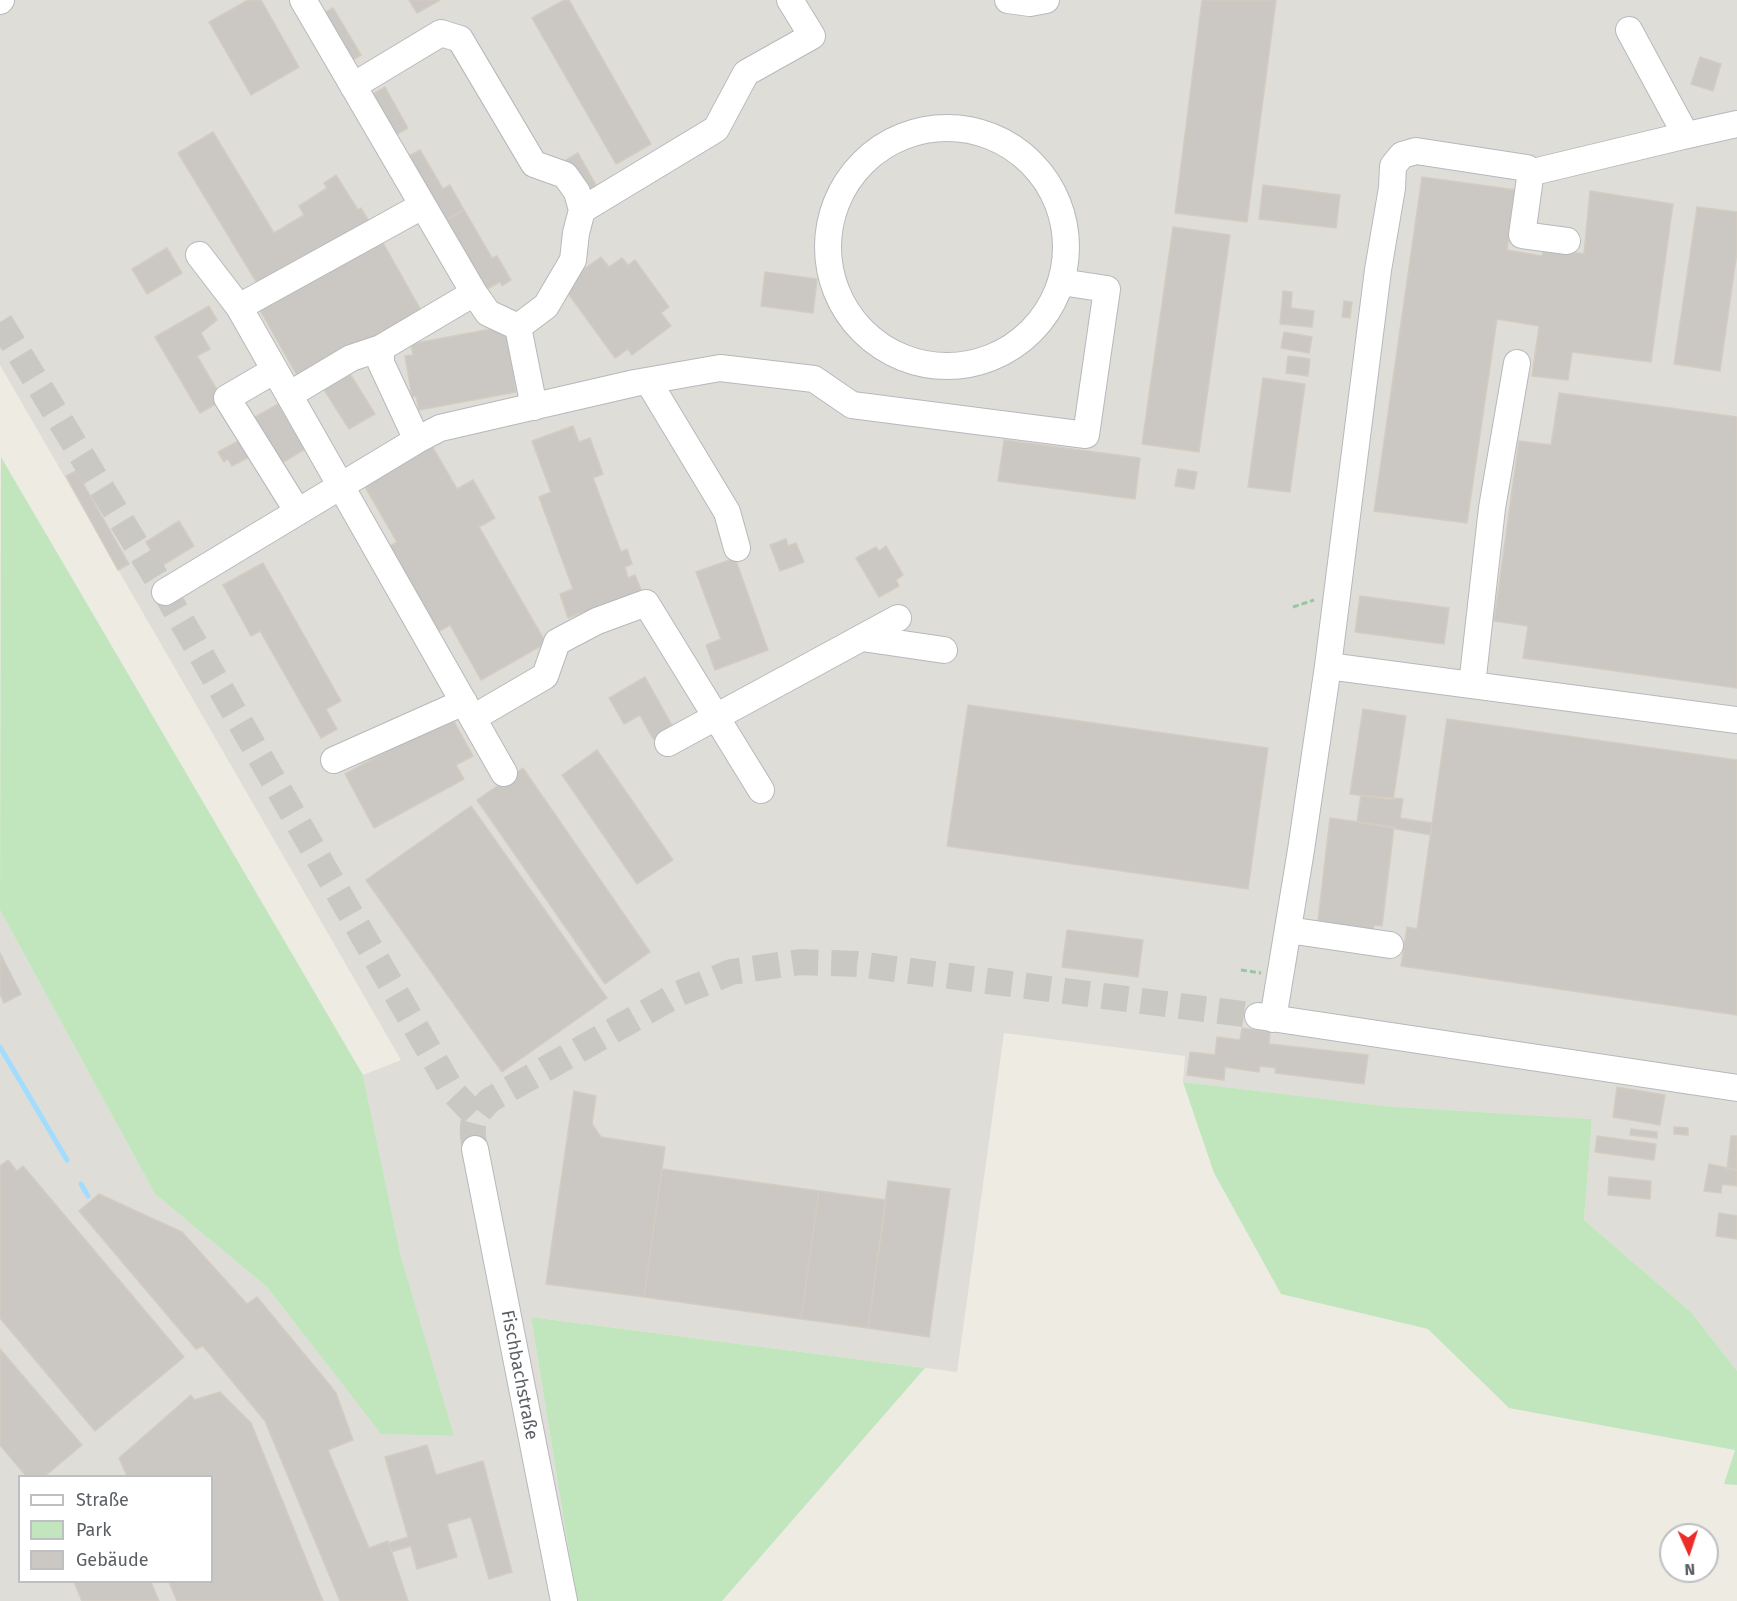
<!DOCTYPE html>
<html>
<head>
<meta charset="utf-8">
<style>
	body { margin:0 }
	#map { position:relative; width:1737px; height:1601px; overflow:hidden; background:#eeebe3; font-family:"Fira Sans",sans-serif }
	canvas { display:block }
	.legend { position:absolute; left:18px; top:1475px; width:195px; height:108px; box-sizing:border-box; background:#fff; border:2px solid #bdbfc1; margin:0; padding:8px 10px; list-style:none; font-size:18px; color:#5b5f64 }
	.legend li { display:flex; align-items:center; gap:12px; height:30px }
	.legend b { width:30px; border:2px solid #bdbfc1 }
	.north { position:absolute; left:1659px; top:1523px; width:60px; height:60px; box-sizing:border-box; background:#fff; border:2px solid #bdbfc1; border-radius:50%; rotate:177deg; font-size:16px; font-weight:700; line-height:24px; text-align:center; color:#5b5f64 }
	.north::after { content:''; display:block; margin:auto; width:21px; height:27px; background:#ed2c2a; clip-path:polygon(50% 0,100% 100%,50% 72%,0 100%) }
</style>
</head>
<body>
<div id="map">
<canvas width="1737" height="1601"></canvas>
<ul class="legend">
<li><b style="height:8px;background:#fff"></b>Straße</li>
<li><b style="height:16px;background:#c1e6be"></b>Park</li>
<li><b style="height:16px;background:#cbc7c2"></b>Gebäude</li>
</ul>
<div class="north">N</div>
</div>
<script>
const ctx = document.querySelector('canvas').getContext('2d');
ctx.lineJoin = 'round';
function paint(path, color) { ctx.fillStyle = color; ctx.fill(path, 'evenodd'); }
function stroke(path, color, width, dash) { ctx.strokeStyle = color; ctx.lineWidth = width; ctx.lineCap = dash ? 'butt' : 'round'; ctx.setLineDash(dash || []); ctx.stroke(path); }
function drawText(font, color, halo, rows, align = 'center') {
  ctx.font = font + ' "Fira Sans",sans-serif'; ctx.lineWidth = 4.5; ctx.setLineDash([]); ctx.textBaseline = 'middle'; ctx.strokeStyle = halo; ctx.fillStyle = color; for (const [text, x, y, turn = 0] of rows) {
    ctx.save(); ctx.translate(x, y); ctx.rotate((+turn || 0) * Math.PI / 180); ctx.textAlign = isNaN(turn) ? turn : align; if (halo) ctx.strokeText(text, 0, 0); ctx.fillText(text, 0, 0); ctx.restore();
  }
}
paint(new Path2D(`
	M0,0H1737V1371L1691,1312L1584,1220L1592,1119L1384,1106L1183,1082L1185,1056L1004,1033L957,1372L531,1317L577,1601H0V910L155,1194L267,1287L381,1434L453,1436L401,1257L363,1075L401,1060L0,365ZM20,1476H212V1582H20Z`), '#dfddd7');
paint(new Path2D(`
	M1,457L363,1075L401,1257L454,1436L381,1434L267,1287L155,1194L0,910Z
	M1183,1082L1384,1106L1592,1119L1584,1220L1691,1312L1737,1371V1485L1724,1484L1735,1450L1509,1408L1428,1329L1281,1294L1214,1173Z
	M531,1317L925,1368L722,1601H577Z`), '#c1e6be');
stroke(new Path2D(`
	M0,1047L67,1160
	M81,1184L88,1196`), '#a2dcff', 5);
const building = new Path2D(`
	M248,0H261L299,67L251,95L209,22Z
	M409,0H440L417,13Z
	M564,0H569L651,144L616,164L532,18Z
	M1202,0H1276L1247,222L1175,213Z
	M333,8L361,55L347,63L319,16Z
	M1700,57L1721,64L1713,91L1691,84Z
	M385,87L408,128L392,137L368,97Z
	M213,132L274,233L304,215L299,206L327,188L324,183L336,175L358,210L361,208L370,223L302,264L299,258L257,283L178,153Z
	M420,150L443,189L450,185L464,210L440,223L403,159Z
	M578,153L601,194L587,202L564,161Z
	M1422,177L1516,190L1507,250L1542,256L1544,248L1584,254L1590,191L1673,204L1651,362L1572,352L1568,380L1532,376L1539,326L1497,319L1467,523L1374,511Z
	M1263,185L1340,195L1336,228L1259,219Z
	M1697,207L1737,212V252L1720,371L1674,364Z
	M464,210L492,258L497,256L511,280L502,286L500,282L487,289L482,282L476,285L440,223Z
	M1173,227L1230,235L1199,452L1142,444Z
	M378,234L422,312L300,381L256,303Z
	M167,248L182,273L147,294L132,269Z
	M601,257L609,267L622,258L628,265L635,260L669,307L661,313L671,326L632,355L628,349L615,358L562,285Z
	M765,272L817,279L813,313L761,306Z
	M1283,291L1292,292L1291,308L1314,311L1312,327L1280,324Z
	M1344,301L1352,302L1350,318L1342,317Z
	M209,306L217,320L201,333L210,349L197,356L223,400L200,413L155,337Z
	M502,327L509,336L517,378L514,379L516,392L419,410L416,396L412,397L405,356L413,355L411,344Z
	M1284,332L1312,337L1309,353L1281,348Z
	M1288,356L1310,359L1308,376L1286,373Z
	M347,369L375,414L349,429L321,385Z
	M1263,378L1305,384L1290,492L1248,487Z
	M1559,393L1737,417V688L1523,658L1528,626L1494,621L1519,441L1551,445Z
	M278,404L305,449L277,466L250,420Z
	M573,426L579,442L590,438L603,474L593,478L621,552L627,549L632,564L625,567L628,578L635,575L642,592L585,617L583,612L568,618L560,594L573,589L539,497L551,492L532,441Z
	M244,438L253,455L232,466L228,459L224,462L218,452Z
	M1004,440L1140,458L1135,499L998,481Z
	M432,446L457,489L473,480L495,518L479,527L546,643L481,680L450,625L436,633L387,548L397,542L364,485Z
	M1178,469L1197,472L1194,489L1175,486Z
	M76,471L129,564L118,570L66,476Z
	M179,521L194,546L160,567L146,542Z
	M786,539L788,546L796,543L804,562L780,571L770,545Z
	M886,546L903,575L896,580L899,586L879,597L856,558L876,547L879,551Z
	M735,558L768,650L715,670L706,645L721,639L696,572Z
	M263,563L341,701L326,709L337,729L321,738L260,631L251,636L223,585Z
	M1360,596L1449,608L1444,644L1355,632Z
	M645,677L673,727L653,739L640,715L624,724L609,698Z
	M968,705L1268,748L1248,889L947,846Z
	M1363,709L1406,716L1393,800L1350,794Z
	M451,716L473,756L456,765L464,779L374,828L345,774Z
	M1447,719L1737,760V1015L1401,966L1407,927L1417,929Z
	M597,750L673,860L637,884L562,775Z
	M523,768L650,952L605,984L477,800Z
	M1361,795L1403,799L1400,818L1432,823L1431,835L1357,822Z
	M471,806L607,998L502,1072L366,880Z
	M1330,818L1394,827L1382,926L1374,925L1372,936L1317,929Z
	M1067,930L1143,940L1138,977L1062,967Z
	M0,953L21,994L4,1003L0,994Z
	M1242,1028L1270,1032L1269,1044L1368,1055L1364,1084L1275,1073L1276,1068L1260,1066L1259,1072L1225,1067L1224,1080L1187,1075L1190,1052L1215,1055L1217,1037L1240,1040Z
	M1617,1087L1665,1095L1660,1125L1613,1117Z
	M574,1091L596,1096L592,1124L601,1137L665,1147L644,1297L546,1284Z
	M1674,1127L1688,1128V1135L1674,1134Z
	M1631,1129L1657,1132V1138L1630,1135Z
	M1597,1136L1656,1144L1654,1160L1595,1152Z
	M1731,1136H1737V1170L1727,1169Z
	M8,1160L17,1171L23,1166L184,1357L95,1431L0,1318V1166Z
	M1709,1164L1737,1170V1186L1722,1184L1721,1193L1704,1191Z
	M662,1169L819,1191L801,1319L644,1297Z
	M1609,1177L1651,1181L1650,1199L1608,1195Z
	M888,1181L950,1189L929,1337L868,1328Z
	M819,1191L886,1200L868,1328L801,1319Z
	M99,1194L182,1232L247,1304L257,1297L329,1384L336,1393L353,1440L328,1450L369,1548L388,1541L408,1601H340L265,1421L203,1346L196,1349L79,1211Z
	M1719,1213L1737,1216V1239L1716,1236Z
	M0,1349L82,1445L45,1476H26L0,1445Z
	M220,1392L251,1423L323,1601H177L169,1582H212V1476H127L119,1458L191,1395L194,1400Z
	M427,1445L436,1475L483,1461L512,1572L489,1579L471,1517L447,1524L457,1557L417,1569L411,1546L391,1552L389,1543L408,1537L385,1457Z
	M74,1582H151L159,1601H82Z`);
paint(building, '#cbc7c2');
stroke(building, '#d3ccc1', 1.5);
stroke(new Path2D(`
	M0,322L165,592L453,1092L475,1115
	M475,1149C470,1124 472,1118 490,1100L678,994L731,972L800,962L857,964L1258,1016`), '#c9c8c3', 26, [26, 13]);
const minor = new Path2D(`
	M303,0L474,293
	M1008,0L1030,3L1046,0
	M0,1L1,0
	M353,86L441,33L460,39L534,164L565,175L577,192L582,210L576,233L573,260L546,306L518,327
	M828 247a119 119 0 1 1 238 0a119 119 0 1 1-238 0Z
	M1683,136L1737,124
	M1529,173L1683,136L1681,126L1629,30
	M422,206L239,307L504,773
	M582,210L716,129L746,73L812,36L790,0
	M199,255L239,307
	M275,370L227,398L298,512
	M648,381L727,512L737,548
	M289,395L351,358L381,348
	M417,440L440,428L635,383L720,368L814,379L852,405L1086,435L1107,289L1061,282
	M165,592L417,440L381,363V348L474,293L488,313L518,327L534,407
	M862,638L944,650
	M1328,666L1737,720
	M1472,685L1492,508L1517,363
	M473,718L545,676L557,642L597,621L646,603L761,790
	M668,743L898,618
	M334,760L464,702
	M1288,930L1390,945
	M1258,1016L1737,1088
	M1273,1019L1301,850L1328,666L1378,270L1392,188L1393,166L1402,155L1416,151L1527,168L1530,178L1522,235L1567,241
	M475,1149L564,1601`);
stroke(minor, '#b5b9bd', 28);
stroke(new Path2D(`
	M1293,607L1314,600
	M1241,970L1261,973`), '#97c7a2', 3, [6, 3]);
stroke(minor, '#fff', 26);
drawText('18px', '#5b5f64', '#fff', [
	["Fischbachstraße",519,1375,79]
]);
</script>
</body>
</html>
